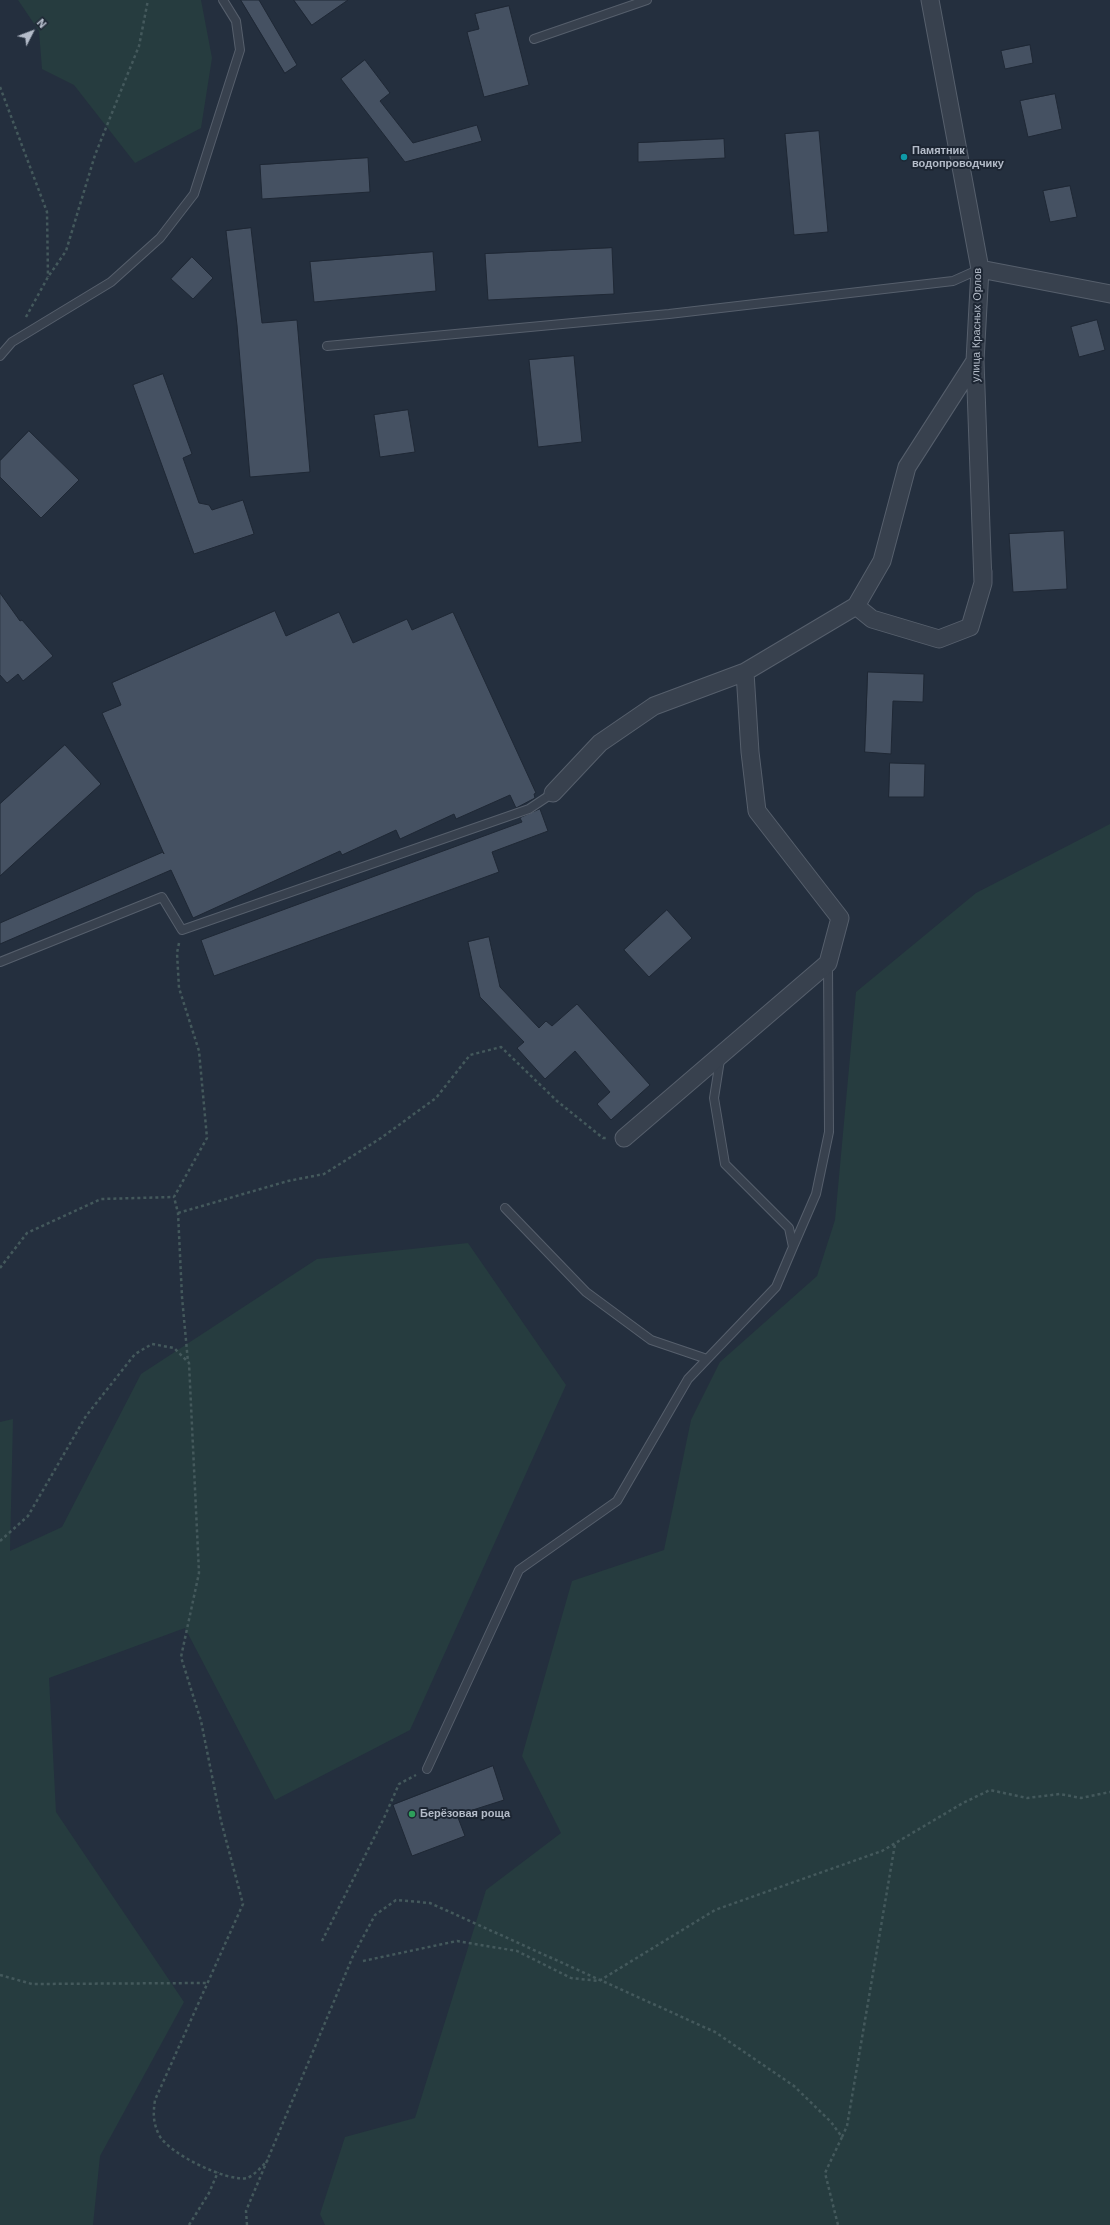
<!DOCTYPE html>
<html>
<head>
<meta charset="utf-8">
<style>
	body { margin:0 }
	#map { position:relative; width:1110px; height:2225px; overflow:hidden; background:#242f3e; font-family:"Work Sans",sans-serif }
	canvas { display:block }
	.north { position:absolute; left:12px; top:12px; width:40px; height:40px; -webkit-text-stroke:3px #1d2633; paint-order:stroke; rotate:48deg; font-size:11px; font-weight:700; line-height:16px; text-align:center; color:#b4bcc9 }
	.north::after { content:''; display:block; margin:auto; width:14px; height:18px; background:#b4bcc9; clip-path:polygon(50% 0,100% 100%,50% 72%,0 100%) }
</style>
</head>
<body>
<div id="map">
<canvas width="1110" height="2225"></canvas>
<div class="north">N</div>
</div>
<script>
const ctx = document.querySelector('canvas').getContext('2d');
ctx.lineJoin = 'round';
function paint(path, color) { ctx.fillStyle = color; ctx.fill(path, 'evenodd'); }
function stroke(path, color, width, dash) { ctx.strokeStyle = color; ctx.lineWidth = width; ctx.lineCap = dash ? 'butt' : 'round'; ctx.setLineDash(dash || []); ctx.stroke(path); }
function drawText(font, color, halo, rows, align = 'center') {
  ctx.font = font + ' "Work Sans",sans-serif'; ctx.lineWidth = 4; ctx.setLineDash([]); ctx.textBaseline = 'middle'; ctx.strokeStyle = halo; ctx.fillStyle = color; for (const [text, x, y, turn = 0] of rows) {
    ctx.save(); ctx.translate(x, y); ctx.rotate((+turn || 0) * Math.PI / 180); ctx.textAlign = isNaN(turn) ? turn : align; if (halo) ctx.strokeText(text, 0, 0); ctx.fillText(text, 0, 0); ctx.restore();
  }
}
paint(new Path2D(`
	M18,0H201L212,58L201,128L135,163L74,85L42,69L39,31Z
	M1110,824V2225H325L320,2214L345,2137L415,2118L486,1890L561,1833L522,1756L572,1581L664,1550L691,1420L720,1362L817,1276L835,1220L856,992L976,893Z
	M468,1243L566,1385L410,1730L275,1800L185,1628L49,1678L56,1812L184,2002L100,2156L93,2225H0V1422L13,1419L10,1551L62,1527L141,1374L317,1259Z`), '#263c3f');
const building = new Path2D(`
	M241,0H259L297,65L285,73Z
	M294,0H348L312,25Z
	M509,6L529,85L484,97L467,32L479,29L475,14Z
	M1030,45L1033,63L1005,69L1001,51Z
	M365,60L390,93L380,101L413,143L477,125L482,141L405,162L341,79Z
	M1055,94L1062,129L1028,137L1020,101Z
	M819,131L828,232L794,235L785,134Z
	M724,139L725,158L638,162V143Z
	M368,158L370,192L262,199L260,165Z
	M1070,186L1077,217L1050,222L1043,191Z
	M251,228L262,323L297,320L310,472L250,477L237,325L226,231Z
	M612,248L614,294L488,300L485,254Z
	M433,252L436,291L314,302L310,262Z
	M192,257L213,278L193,299L171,279Z
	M1097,320L1105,350L1079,357L1071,327Z
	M574,356L582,442L538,447L529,360Z
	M163,374L192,454L183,458L199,503L209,505L212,510L243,500L254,534L194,554L133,385Z
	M408,410L415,452L380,457L374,415Z
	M29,431L79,480L41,518L0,477V461Z
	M1064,531L1067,589L1013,592L1009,534Z
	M0,593L20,621L22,620L53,656L23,681L18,674L7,683L0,675Z
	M275,611L286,636L339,612L353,643L407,619L412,630L453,612L536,793L534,794L535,798L516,808L510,795L456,819L454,814L400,839L396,830L342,855L340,851L193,918L171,870L0,944V923L163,852L164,854L102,713L121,705L112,683Z
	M868,672L924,674L923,702L893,701L891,754L865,752Z
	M65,745L101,784L0,876V804Z
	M890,763L925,764L924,797H889Z
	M540,809L548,831L492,852L499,872L214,976L201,940L522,822L520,818Z
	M667,910L692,938L649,977L624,950Z
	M489,937L500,987L539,1028L546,1021L552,1026L577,1004L650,1085L611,1120L597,1104L610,1092L575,1051L545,1079L517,1048L524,1042L480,997L468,942Z
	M493,1766L504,1800L457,1815L465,1836L412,1856L393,1805Z`);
paint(building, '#455162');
stroke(building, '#1f2835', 1);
const lane = new Path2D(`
	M534,39L647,0
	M327,346L669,314L953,281L980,269
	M0,356L12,342L111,282L160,238L194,194L240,50L236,21L223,0
	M0,962L162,897L182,930L529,809L553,793
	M505,1208L586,1292L651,1340L707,1359
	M793,1247L816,1194L829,1132L828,964
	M427,1769L519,1570L617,1501L688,1379L776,1287L793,1247L789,1228L725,1164L714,1098L720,1060`);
const street = new Path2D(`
	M930,0L980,269L975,361L983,583
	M980,269L1110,294
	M856,606L872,619L939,639L970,627L983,583V571
	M553,793L600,743L654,706L745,672L856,606L882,561L907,467L975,361
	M624,1138L828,963L840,918L757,811L750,752L745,672`);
stroke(lane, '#565f6c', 10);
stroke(street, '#565f6c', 19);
stroke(new Path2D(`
	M0,87L47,212L48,277
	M26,317L48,277L66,251L95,155L139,46L148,0
	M179,943L177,953L179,988L199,1051L207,1138L174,1197L178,1213L182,1297L188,1362
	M178,1213L288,1181L324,1174L381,1138L436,1098L470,1055L501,1047L557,1101L603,1138H607
	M0,1268L27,1233L101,1199L174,1197
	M0,1541L28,1516L86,1416L135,1354L152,1344L174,1348L189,1363L199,1573L181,1657L201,1721L221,1821L243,1904L155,2100C153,2114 153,2122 159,2135C169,2154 227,2182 247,2178C254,2176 263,2165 268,2160
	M322,1941L384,1818L399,1784L416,1775
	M363,1961L457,1941L517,1951L571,1978L599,1981L715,1910L882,1851L963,1803L990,1790L1027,1798L1060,1794L1081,1798L1110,1792
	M0,1975L32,1984L206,1983
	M842,2137L847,2126L895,1844
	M189,2225L209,2193L218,2172
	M247,2225L246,2211L353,1956L375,1915L396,1900L430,1903L715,2032L794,2086L831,2122L842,2137L825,2173L838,2225`), '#44595c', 2.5, [3, 3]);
stroke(lane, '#38414e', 8);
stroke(street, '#38414e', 17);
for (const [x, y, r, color] of [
	[904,157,4,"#0f9aa8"],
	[412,1814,4,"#2e9e5b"]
]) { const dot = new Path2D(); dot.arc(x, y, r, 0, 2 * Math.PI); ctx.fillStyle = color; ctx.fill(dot); stroke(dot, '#1d2633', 1.5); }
drawText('bold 11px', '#b4bcc9', '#1d2633', [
	["Памятник",912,151],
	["водопроводчику",912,164],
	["Берёзовая роща",420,1814]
], 'left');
drawText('11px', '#b4bcc9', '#1d2633', [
	["улица Красных Орлов",977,325,-89]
]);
</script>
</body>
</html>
